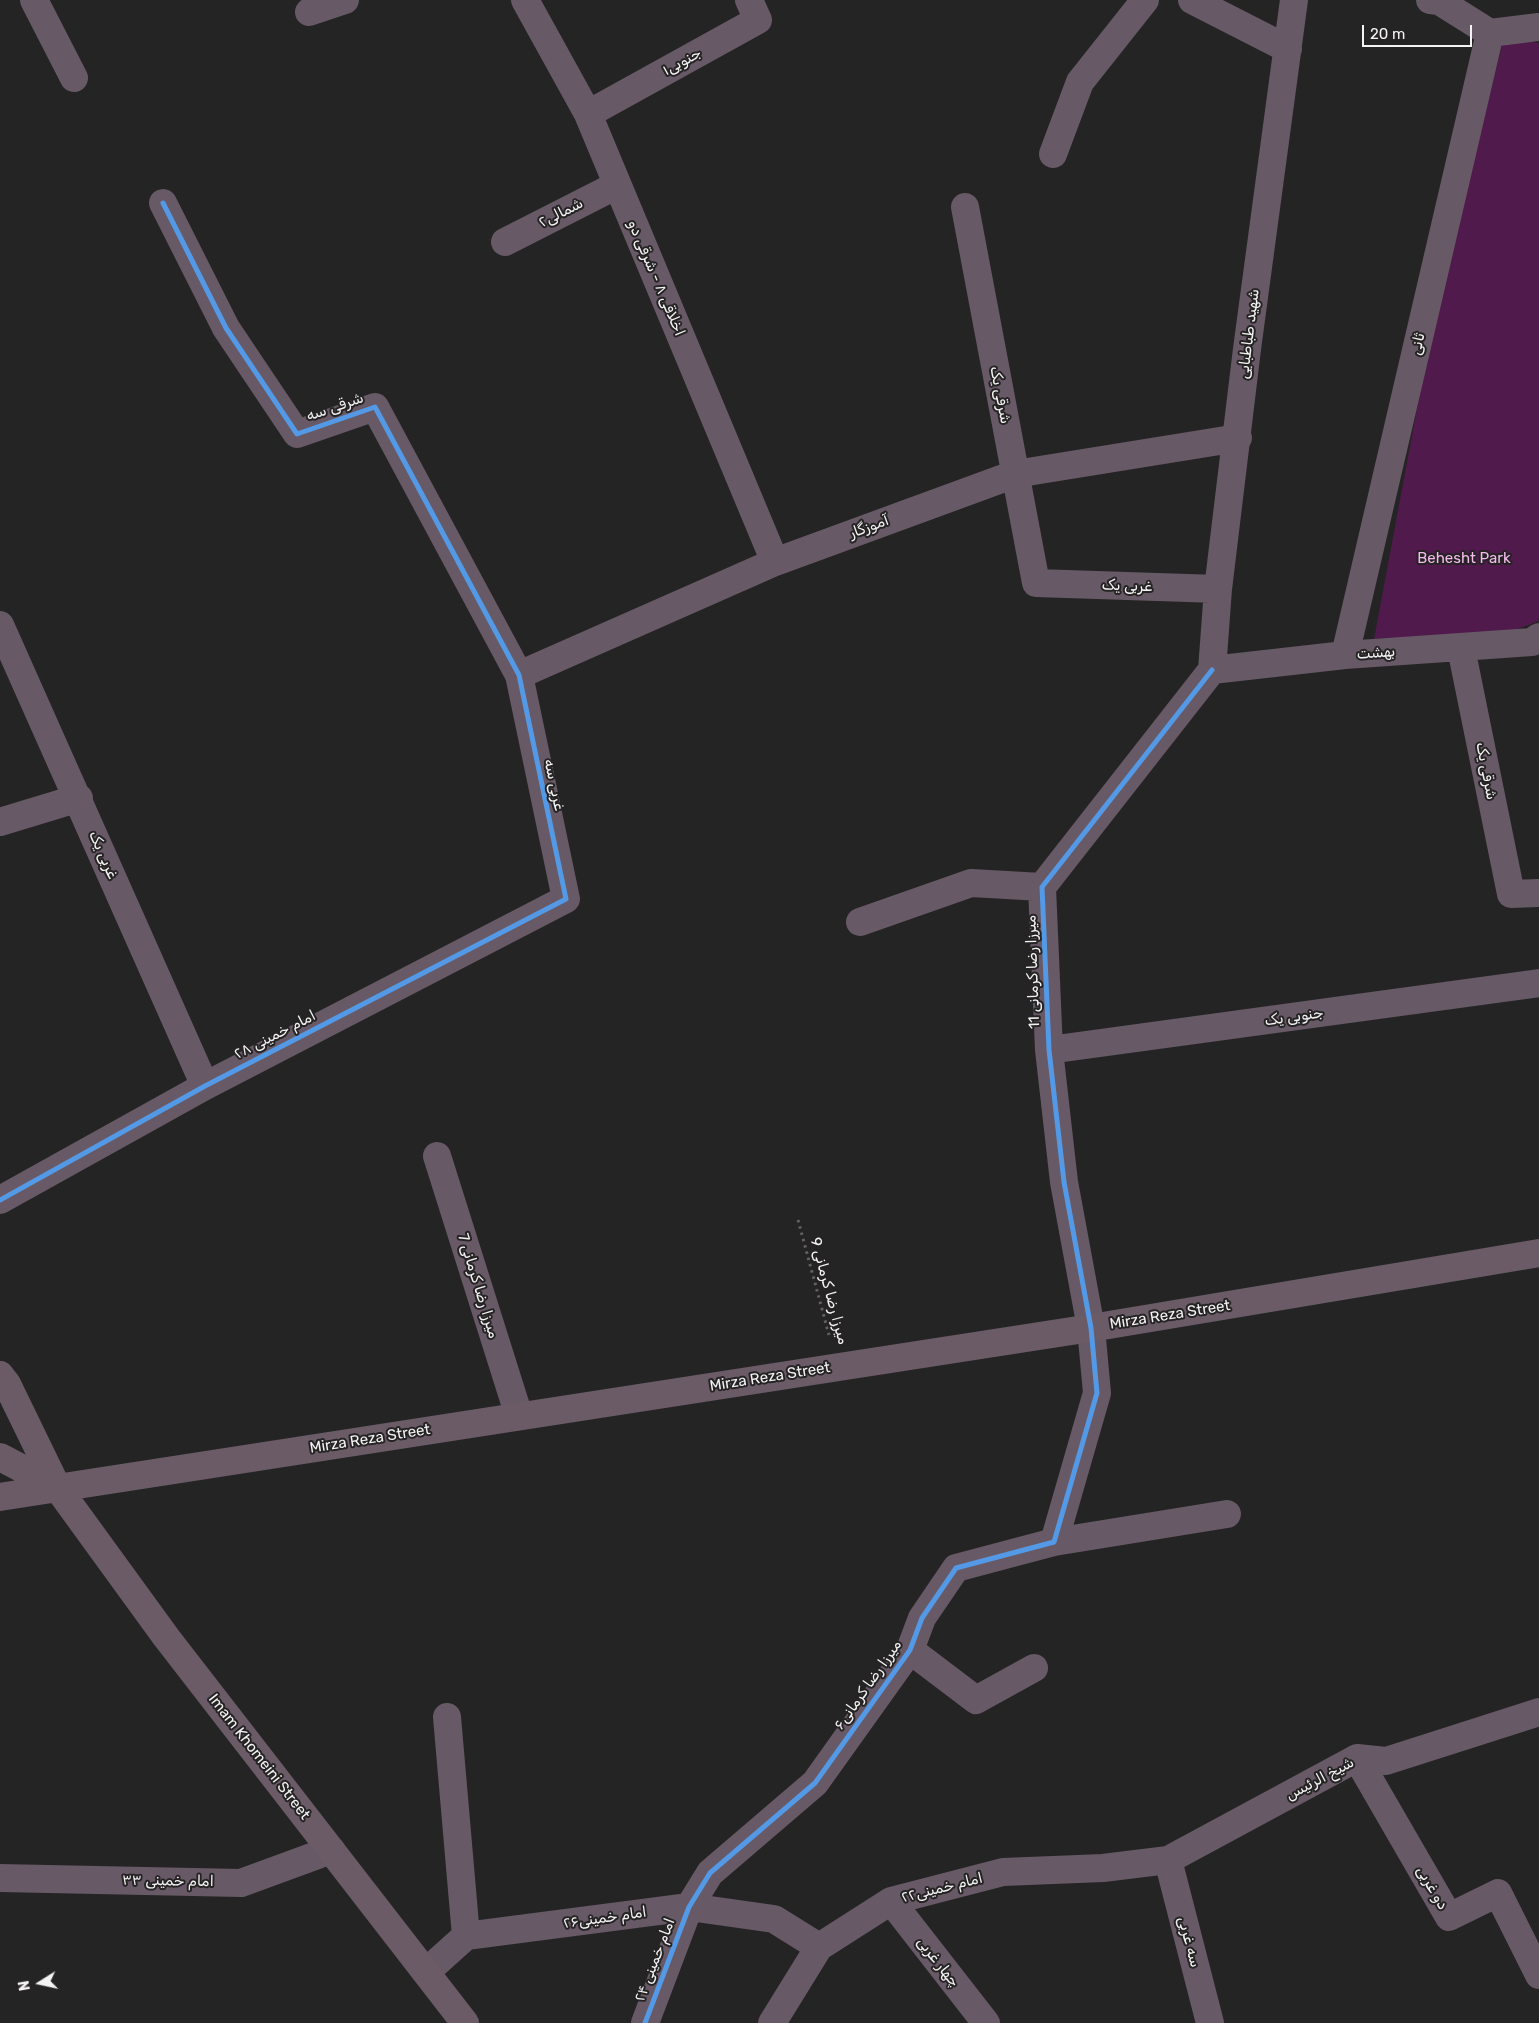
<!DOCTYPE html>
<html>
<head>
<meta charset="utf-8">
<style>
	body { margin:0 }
	#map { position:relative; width:1539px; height:2023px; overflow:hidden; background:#242424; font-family:Rubik,sans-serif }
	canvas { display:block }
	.north { position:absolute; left:15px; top:1958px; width:50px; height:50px; -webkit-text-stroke:4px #252324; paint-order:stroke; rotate:260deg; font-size:14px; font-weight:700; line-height:20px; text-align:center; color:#f4f3f4 }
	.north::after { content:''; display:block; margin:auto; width:18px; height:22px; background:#f4f3f4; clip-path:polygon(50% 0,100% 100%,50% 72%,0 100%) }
	.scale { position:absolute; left:1362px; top:25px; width:110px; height:22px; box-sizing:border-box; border:2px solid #f4f3f4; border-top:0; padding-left:6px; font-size:15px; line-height:18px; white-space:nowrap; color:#f4f3f4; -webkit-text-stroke:4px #252324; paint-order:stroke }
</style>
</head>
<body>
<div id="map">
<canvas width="1539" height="2023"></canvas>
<div class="north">N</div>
<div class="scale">20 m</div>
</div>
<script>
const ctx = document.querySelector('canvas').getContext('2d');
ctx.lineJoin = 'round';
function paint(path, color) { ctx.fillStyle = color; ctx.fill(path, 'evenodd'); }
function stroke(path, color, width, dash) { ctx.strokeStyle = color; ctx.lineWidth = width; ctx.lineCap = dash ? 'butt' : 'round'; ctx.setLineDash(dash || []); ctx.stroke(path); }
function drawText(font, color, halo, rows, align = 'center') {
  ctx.font = font + ' Rubik,Vazirmatn,sans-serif'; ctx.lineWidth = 4; ctx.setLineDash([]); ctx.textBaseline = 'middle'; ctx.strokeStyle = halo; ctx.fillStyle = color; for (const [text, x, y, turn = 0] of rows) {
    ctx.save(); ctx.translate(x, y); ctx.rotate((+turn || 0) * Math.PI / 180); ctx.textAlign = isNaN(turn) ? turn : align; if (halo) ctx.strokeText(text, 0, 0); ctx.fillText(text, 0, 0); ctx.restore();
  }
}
paint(new Path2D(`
	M1504,37L1539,43V621L1509,632L1374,639L1433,323Z`), '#501a4c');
stroke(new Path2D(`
	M798,1220L829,1335`), '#655e64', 3, [2.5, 4]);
stroke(new Path2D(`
	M34,0L74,78
	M525,0L588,114L775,562
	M1192,0L1288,49
	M1430,0L1439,1L1490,33L1539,27
	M309,12L345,0
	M588,114L758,20L749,0
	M1053,154L1080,82L1145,0
	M965,207L1036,583L1218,589
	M505,242L617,185
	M0,625L205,1086
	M1461,648L1511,894L1539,893
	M1345,655L1490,33
	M1212,670L1218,589L1247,349L1294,0
	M1212,670L1345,655L1532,642L1539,637
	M519,675L775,562L1015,474L1238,438
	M0,822L79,798
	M860,922L971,883L1042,887
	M1049,1050L1539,983
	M437,1156L519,1416
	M0,1200L205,1086L566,899L519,675L375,407L297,434L226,328L163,203
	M1054,1542L1227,1514
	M910,1650L976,1700L1034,1668
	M447,1717L466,1936
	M1357,1758L1449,1917L1498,1893L1539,1975
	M1168,1860L1210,2023
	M0,1878L241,1883L331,1850
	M891,1901L986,2023
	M426,1972L466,1936L689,1907L774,1919L819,1947
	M645,2023L689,1907L710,1873L815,1783L910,1650L922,1618L956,1568L1054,1542L1097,1393L1091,1328L1064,1182L1049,1050L1042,887L1212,670
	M772,2023L819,1947L891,1901L1003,1872L1103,1868L1168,1860L1357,1758L1386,1761L1539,1712`), '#675965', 28);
stroke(new Path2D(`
	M0,1375L7,1384L57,1487L166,1637L465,2023
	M0,1457L57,1487
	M0,1497L1091,1328L1539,1253`), '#6a5b67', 28);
stroke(new Path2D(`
	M0,1200L205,1086L566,899L519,675L375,407L297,434L226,328L163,203
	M645,2023L689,1907L710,1873L815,1783L910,1650L922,1618L956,1568L1054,1542L1097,1393L1091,1328L1064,1182L1049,1050L1042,887L1212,670`), '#5399e6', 5);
drawText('15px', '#f4f3f4', '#252324', [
	["جنوبی۱",682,62,-29],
	["شمالی۲",561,213,-27],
	["اخلاقی ۸ - شرقی دو",656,278,67],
	["شهید طباطبایی",1249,334,-83],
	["ثانی",1418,344,-77],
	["شرقی یک",1000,395,79],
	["شرقی سه",335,407,-19],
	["آموزگار",869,527,-20],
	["غربی یک",1127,586,2],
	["بهشت",1376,653,-4],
	["شرقی یک",1486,771,79],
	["غربی سه",554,785,78],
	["غربی یک",103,855,66],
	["میرزا رضا کرمانی 11",1033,972,-92],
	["جنوبی یک",1294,1017,-8],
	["امام خمینی ۲۸",275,1035,-27],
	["میرزا رضا کرمانی 7",478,1286,73],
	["میرزا رضا کرمانی 9",829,1291,75],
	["Mirza Reza Street",1170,1315,-9],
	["Mirza Reza Street",770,1377,-9],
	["Mirza Reza Street",370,1439,-9],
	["میرزا رضا کرمانی۶",868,1685,-55],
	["Imam Khomeini Street",259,1757,52],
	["شیخ الرئیس",1320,1779,-28],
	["امام خمینی ۳۳",168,1881,1],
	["امام خمینی۲۲",942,1888,-14],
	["دو غربی",1432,1888,60],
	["امام خمینی۲۶",605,1918,-8],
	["سه غربی",1189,1942,75],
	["امام خمینی ۲۴",655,1960,-69],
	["چهار غربی",938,1962,52]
]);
drawText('15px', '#f6bbed', '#252324', [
	["Behesht Park",1464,559]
]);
</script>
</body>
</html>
